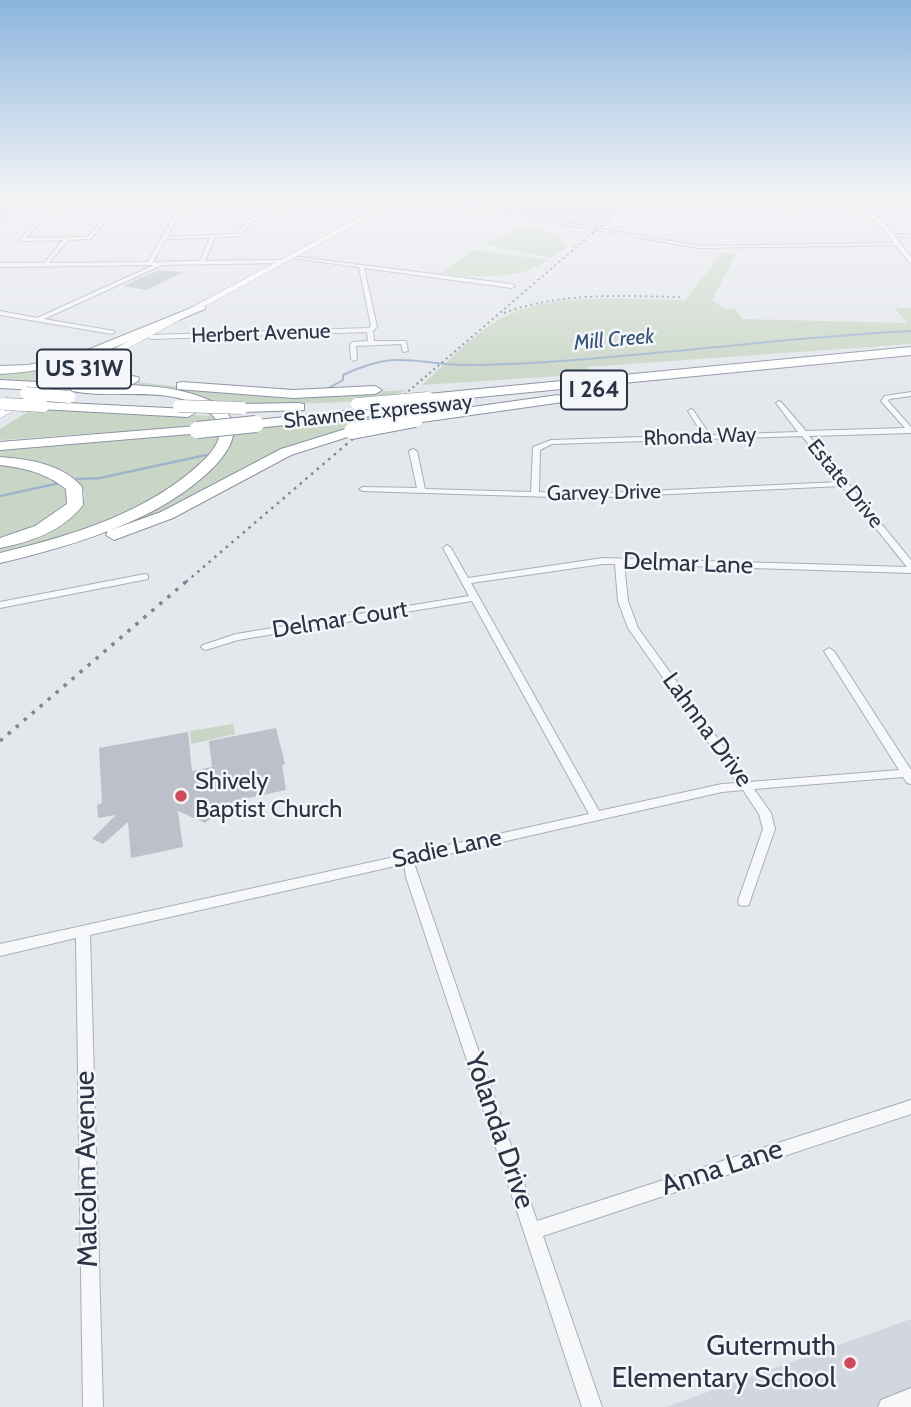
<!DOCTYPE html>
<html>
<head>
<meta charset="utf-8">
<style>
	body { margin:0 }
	canvas { display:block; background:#e4e7ec }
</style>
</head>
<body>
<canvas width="911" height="1407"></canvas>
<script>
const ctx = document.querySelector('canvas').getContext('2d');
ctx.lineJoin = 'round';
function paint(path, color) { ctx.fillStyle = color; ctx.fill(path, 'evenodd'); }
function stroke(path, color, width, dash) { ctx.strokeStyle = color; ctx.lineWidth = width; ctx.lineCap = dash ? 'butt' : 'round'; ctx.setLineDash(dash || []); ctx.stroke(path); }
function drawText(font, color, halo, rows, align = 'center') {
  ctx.font = font + ' Cabin,sans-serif'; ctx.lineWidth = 5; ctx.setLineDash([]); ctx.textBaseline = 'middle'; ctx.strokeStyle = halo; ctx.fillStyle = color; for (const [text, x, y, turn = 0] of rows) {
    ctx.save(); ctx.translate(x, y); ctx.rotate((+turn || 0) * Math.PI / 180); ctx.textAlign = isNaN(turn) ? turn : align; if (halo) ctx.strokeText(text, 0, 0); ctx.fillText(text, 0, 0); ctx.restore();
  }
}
paint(new Path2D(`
	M0,196H30L0,225Z
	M428,196H633L596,228Z
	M911,1319V1407H666Z`), '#d2d6de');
paint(new Path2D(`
	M528,226L557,235L567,246L551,258L482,244Z
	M474,250L549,260C519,280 474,278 440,273Z
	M722,253L736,254L712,300L724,308L736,309L742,319L907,323L895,308H911V344L587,367L589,374L422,385C446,363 471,336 500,319C550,291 630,300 685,300Z
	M105,351L94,358L96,359L49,384L0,382V371L58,366Z
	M95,374L98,375L89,380L99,382L107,378C206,392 306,397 405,390C385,408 242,403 209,403L203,399L80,386Z
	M32,409L218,416L221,421L196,426L0,440V429Z
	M374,416C355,433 322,433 299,443C240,469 185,505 124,526L121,523L222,456L233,440L235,430Z
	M223,431C221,448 204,462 191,472C134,517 69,536 0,555V546L82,505L85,495C74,462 30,460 0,458V451Z
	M0,464L34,469L67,485L69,504L50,522L0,539Z
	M233,724L235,734L191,744L190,731Z`), '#c9d6c5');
stroke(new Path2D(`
	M327,389L343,380V375C399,349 412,364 467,365C488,365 509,364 530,363C658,356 784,337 911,331`), '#9fb4cc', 2);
stroke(new Path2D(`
	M77,479L100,478L206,455
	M0,496L60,483`), '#9fb4cc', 2.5);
paint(new Path2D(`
	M159,270L183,272L147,290L123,286Z
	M276,728L285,764L282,765L286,790L234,801L205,823L178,811L183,847L131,858L128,822L103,844L92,839L116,815L98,818L97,805L102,803L99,748L188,732L192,771L212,767L209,741Z`), '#bbc0ca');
const street = new Path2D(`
	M60,196H64L26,238L88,237L121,196H125L91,239L68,240L49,263L148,262L185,196H189L167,237L236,234L249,219L310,196H315L253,221L239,236L215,237L205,261L283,260L285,263L162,265L44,319L114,331L115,332L112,334L0,315V311L37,318L154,265L0,267V263H44L63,240L22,241L20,240ZM210,238L200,261L153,262L165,239Z
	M249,196H261L271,198L269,199L254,196L227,207L223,206Z
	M404,196H411L699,246L898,243L900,244L898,245L699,248Z
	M770,196H774L790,209L786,210L776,201H665L773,199Z
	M889,234L911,235V237L891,236Z
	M290,256L512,284L515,286L512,288L364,268L377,327L373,331L374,341H406L408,351L403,352L401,344L356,346L357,359L354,361L351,359L350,344L353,342L368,341L367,332L151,339L148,337L151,335L369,328L371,326L359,267L292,258Z
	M911,392V396L889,399L888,401L911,427V433L809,436L911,560V573L624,564L628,601L638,628L749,782L899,770L824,651L829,648L834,651L911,770V784L907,783L903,777L754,789L771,813L775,829L750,901L749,905L744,906L739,905L738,901L763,829L759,814L743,790L722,792L418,861L415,866L537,1221L911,1100V1114L543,1236L602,1407H582L406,877L404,864L90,935L103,1407H83L76,938L0,956V944L589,814L472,601L238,640L206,650L203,649L201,647L203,645L236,634L469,596L443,548L447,545L451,548L468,578L603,558L907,567L842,486L585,498L363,491L359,489L363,487L417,488L409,451L413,449L417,451L425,489L531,492L533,447L551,440L703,435L688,411L691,409L693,410L710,435L798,432L776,403L779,401L781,402L806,431L905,428L881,401L885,396ZM802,436L839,482L585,494L539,492L540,450L552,444ZM603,564H615L618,601L628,628L737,783L722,784L599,811L471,583Z
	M145,574L148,575V579L0,608V602Z
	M911,1388V1407H878L881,1400Z`);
const secondary = new Path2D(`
	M843,196H849L883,222L911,257V264L879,224Z`);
const primary = new Path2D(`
	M400,196H407L0,418V410Z`);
const highway = new Path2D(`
	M201,304L205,305V309C135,337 77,371 0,374V366L28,365L75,355Z
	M911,347V355L428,402L421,398L428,394Z
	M95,365L112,373L138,377L139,380L133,384C117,381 101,380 89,369Z
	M0,380L37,382L44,386L37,390L0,388Z
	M182,382L293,390L375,386L382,390L375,394L293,398L177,389V383Z
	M77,384C119,386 165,382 204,398C283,430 183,497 147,514C100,537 51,551 0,563V553C74,535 152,512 207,457C223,440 226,422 204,409C165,384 115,400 72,391L70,388Z
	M558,395L565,399L563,402L415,423L408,419L415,415Z
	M45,402L188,409L195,413L188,417L40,409L38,406Z
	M299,403L304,404V410L242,412L235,408L242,404Z
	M367,409L372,410V416L256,428L249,424L256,420Z
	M197,426L202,427V433L0,450V442Z
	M352,427L357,428V434L291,455L173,518L114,540L106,535L108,531L161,512L281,449Z
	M0,457C28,459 63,464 82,487L83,505C63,531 31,542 0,548V538L35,526L67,504L66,489C46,473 25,468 0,465Z`);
stroke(street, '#a9aeb7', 2);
stroke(secondary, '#a9aeb7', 2);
stroke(primary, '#a3abb8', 1);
stroke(highway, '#8b94a3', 2);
paint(street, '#f7f8fa');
paint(secondary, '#fff');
paint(primary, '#fff');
paint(highway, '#fff');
stroke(new Path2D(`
	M504,313C561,292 620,296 680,297
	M375,420L636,196`), '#7d8696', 2, [2, 3.5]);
stroke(new Path2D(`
	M186,582L377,418`), '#7d8696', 2.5, [2.5, 5]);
stroke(new Path2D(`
	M0,741L188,580`), '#7d8696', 3.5, [3.5, 7]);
const highwayBridgeFar1 = new Path2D(`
	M26,393L69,397
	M4,404L43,406
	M357,404L428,398
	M179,406L242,408
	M412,420L415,419`);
const highwayBridge = new Path2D(`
	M197,430L256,424
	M352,431L415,419`);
stroke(highwayBridgeFar1, '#8b94a3', 13, []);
stroke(highwayBridge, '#8b94a3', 18, []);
stroke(highwayBridgeFar1, '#fff', 12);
stroke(highwayBridge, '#fff', 16);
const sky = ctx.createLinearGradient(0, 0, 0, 393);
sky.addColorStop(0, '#8bb4dd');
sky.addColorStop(0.5, '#f3f4f6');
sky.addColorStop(1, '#f3f4f600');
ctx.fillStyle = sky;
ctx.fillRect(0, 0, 911, 393);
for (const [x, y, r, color] of [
	[181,796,7,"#d1495b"],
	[850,1363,7,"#d1495b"]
]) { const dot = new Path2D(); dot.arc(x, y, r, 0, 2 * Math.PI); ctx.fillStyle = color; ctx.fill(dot); stroke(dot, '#f4f6f9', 2.5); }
drawText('21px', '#2b3445', '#f4f6f9', [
	["Herbert Avenue",261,334,-2],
	["Shawnee Expressway",378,412,-6],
	["Rhonda Way",700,437,-2],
	["Estate Drive",845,484,51],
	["Garvey Drive",604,493,-1]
]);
drawText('italic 21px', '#34527a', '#f4f6f9', [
	["Mill Creek",614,340,-5]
]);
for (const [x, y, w] of [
	[84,369,94],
	[594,390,66]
]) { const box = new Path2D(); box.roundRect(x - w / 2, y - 19.5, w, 39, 5); ctx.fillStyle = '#f4f6f9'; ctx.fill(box); stroke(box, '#2b3445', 2); }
drawText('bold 23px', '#2b3445', null, [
	["US 31W",84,369],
	["I 264",594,390]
]);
drawText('24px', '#2b3445', '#f4f6f9', [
	["Delmar Lane",688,564,2],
	["Delmar Court",340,620,-9],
	["Lahnna Drive",707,730,54],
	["Sadie Lane",447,849,-12]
]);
drawText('24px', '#2b3445', '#f4f6f9', [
	["Shively",195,782],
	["Baptist Church",195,810]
], 'left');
drawText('28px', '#2b3445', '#f4f6f9', [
	["Yolanda Drive",499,1131,71],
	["Anna Lane",722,1168,-18],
	["Malcolm Avenue",87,1169,-91]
]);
drawText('28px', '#2b3445', '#f4f6f9', [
	["Gutermuth",836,1347],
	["Elementary School",836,1379]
], 'right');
</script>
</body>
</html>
